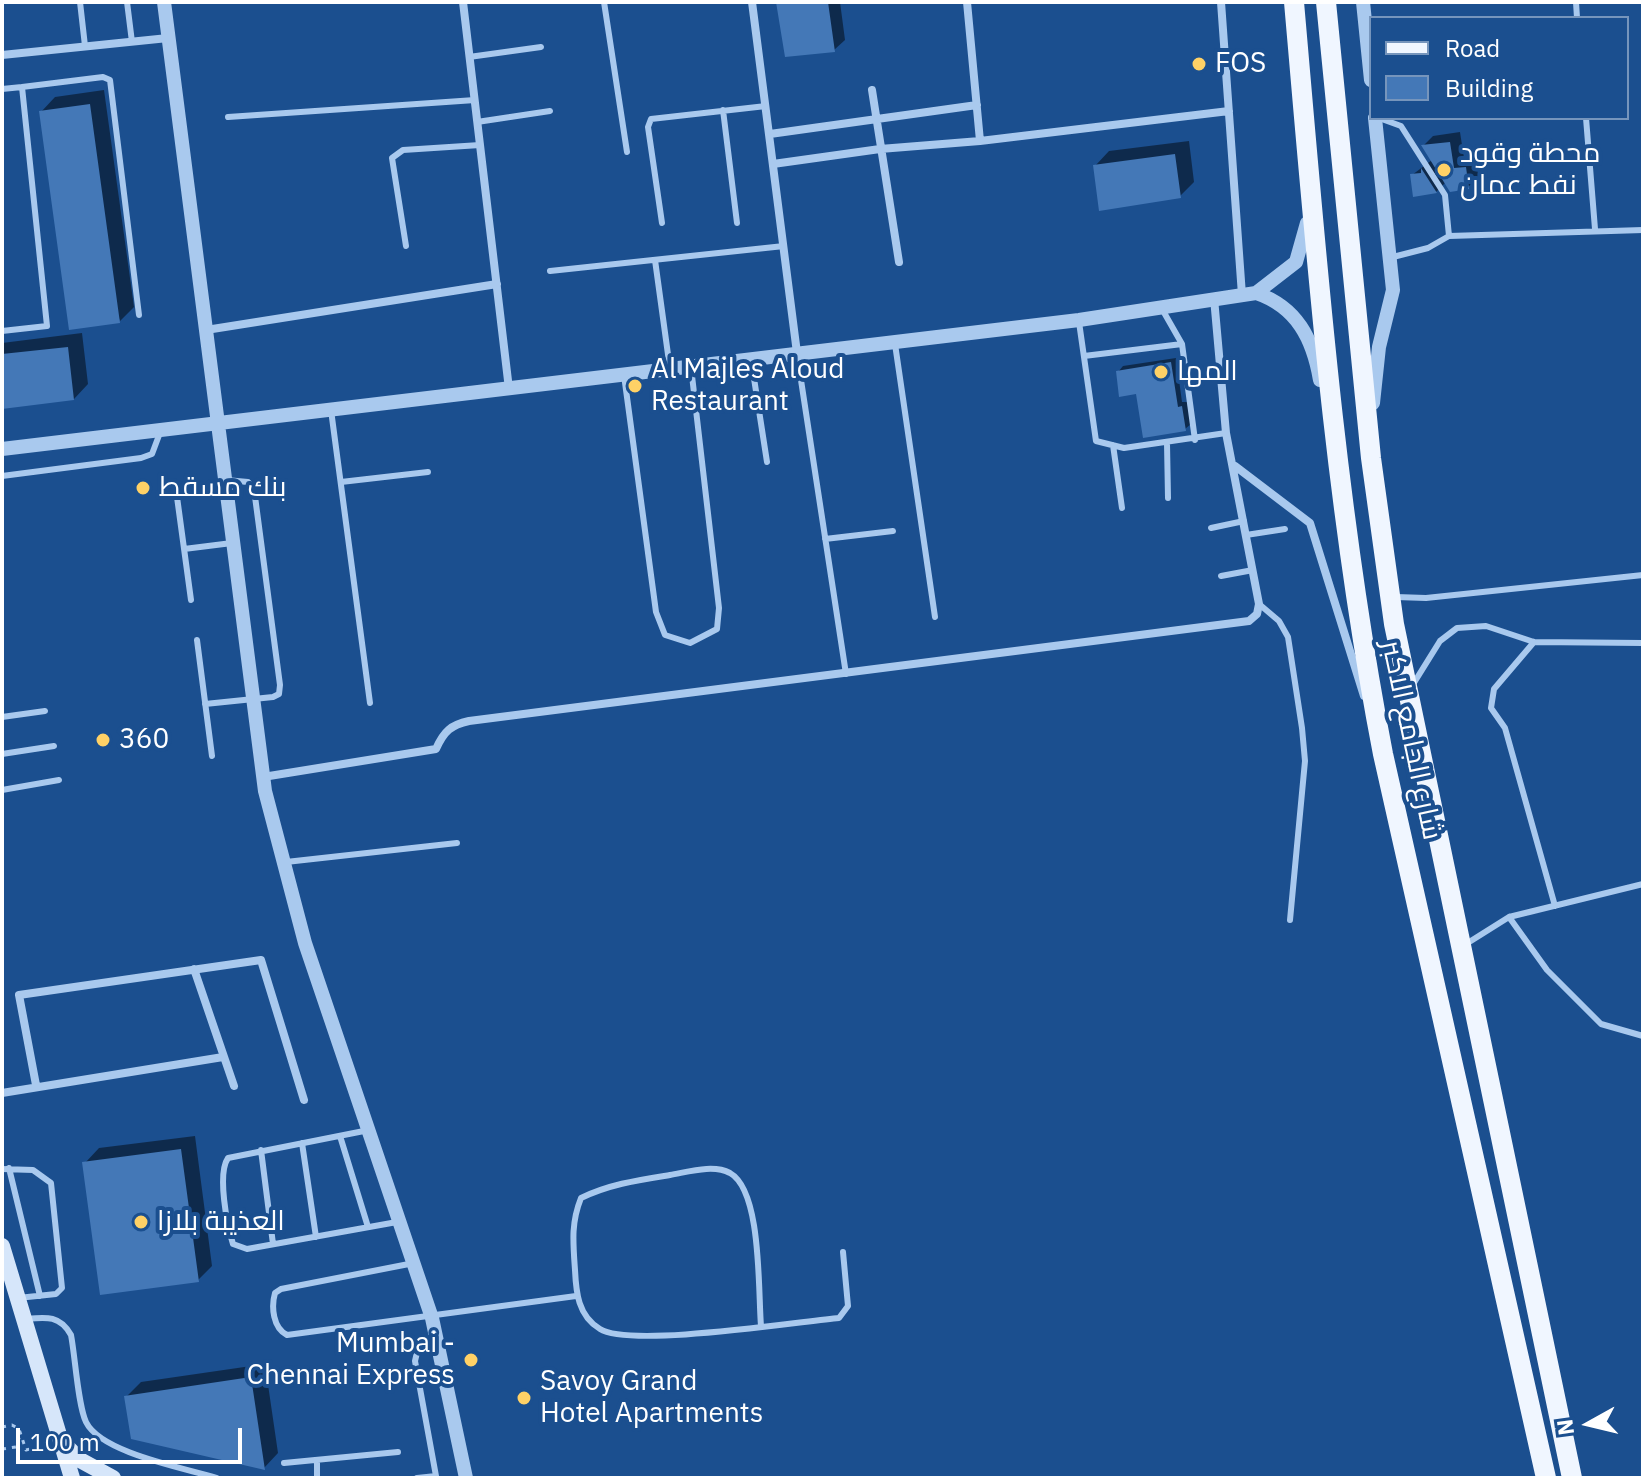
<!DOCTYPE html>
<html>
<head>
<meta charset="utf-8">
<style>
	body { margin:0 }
	#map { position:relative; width:1645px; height:1480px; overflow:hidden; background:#1b4f8f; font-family:"IBM Plex Sans",sans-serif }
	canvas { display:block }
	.frame { position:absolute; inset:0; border:4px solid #fff; pointer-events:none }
	.legend { position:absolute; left:1369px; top:16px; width:260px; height:104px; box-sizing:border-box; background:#1b4f8f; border:2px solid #7695bc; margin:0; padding:10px 14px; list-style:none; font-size:24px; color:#fff }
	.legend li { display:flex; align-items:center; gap:16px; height:40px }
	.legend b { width:40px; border:2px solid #7695bc }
	.north { position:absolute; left:1549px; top:1384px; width:80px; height:80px; -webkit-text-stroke:6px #1b4f8f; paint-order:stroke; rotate:262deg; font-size:22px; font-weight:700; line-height:32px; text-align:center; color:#fff }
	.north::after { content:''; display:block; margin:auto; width:28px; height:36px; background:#fff; clip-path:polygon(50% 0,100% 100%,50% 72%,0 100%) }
	.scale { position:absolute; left:16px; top:1428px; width:226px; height:36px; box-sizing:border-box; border:4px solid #fff; border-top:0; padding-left:10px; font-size:24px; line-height:28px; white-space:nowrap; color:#fff; -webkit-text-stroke:6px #1b4f8f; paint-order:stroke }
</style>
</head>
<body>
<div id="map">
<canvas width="1645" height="1480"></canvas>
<div class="frame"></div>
<ul class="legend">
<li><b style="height:10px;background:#f0f6ff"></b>Road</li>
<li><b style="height:22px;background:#4478b7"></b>Building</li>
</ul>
<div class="north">N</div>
<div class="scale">100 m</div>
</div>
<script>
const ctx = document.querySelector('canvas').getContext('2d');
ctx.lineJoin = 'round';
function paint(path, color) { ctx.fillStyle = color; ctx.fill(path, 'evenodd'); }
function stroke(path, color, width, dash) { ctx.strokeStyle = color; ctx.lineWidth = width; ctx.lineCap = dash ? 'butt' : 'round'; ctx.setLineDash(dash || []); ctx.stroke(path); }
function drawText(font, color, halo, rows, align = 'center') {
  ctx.font = font + ' "IBM Plex Sans",Cairo,sans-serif'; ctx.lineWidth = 8; ctx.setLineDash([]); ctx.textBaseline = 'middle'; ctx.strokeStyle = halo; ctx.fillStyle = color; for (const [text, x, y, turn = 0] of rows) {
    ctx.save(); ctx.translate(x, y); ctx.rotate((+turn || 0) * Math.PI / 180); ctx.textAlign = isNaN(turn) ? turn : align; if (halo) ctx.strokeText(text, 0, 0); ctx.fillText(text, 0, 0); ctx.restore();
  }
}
paint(new Path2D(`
	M778,2H840L845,40L834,50Z
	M104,90L134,307L120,321L41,112L55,97Z
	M1460,132L1464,158L1476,157L1479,177L1468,187L1446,182L1436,192L1412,175L1432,160L1423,146L1433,136Z
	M1189,141L1194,182L1180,196L1095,166L1109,151Z
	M82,333L88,384L74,399L2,407V343Z
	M1176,358L1182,402H1187L1191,424L1185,429L1137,392L1118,372L1123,366Z
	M195,1136L212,1266L198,1280L85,1163L99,1148Z
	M265,1364L278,1453L264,1468L126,1397L141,1382Z`), '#0007');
paint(new Path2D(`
	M776,2H828L835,52L785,57Z
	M90,104L120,323L69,330L39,111Z
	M1450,142L1454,168L1466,167L1469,189L1450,192L1421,145Z
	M1175,154L1181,198L1099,211L1093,165Z
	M1421,168L1437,193L1413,197L1410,174L1421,173Z
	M68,347L74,400L2,409V354Z
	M1171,362L1178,407L1182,406L1186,431L1143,438L1136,394L1119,397L1116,371Z
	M181,1149L199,1282L100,1295L82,1162Z
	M251,1377L265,1470L131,1439L124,1396Z`), '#4478b7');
stroke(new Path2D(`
	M2,1427L12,1425L19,1429L26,1450L45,1445
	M2,1449L16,1447L20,1435`), '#a9c9ee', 3, [4, 6]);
stroke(new Path2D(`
	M80,2L85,46
	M127,2L132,42
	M604,2L627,152
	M1576,2L1577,18
	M469,57L541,47
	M22,87L103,77L110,80L139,315
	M2,89L22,87L47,326L2,331
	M723,110L737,223
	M228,117L475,100
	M1379,118L1401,126L1445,195L1449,236
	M1586,118L1595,229
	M477,122L550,111
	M662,223L648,127L651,119L766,106
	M406,246L392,158L403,150L480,145
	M1389,258L1428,248L1449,236L1643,230
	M655,260L670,369
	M550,271L784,246
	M1162,309L1182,344
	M1079,322L1096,441L1124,448L1226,433
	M895,344L935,617
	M797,354L846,674
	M1084,356L1182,344L1195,440
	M751,359L767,462
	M624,375L656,612L665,635L690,643L717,629L719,608L691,367
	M331,410L370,703
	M1167,443L1168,498
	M1113,445L1122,508
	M2,476L141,458L152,454L161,430
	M341,482L428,472
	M177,497L191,600
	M1211,528L1244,521
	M1246,535L1285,529
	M825,539L893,531
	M184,549L232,543
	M1221,576L1253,570
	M1396,597L1426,598L1643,575
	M1259,604L1279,621L1288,637L1302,728L1305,761L1290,920
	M197,640L212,756
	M1534,642L1494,689L1491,708L1505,728L1555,906
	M1412,686L1440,641L1457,628L1486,626L1534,642L1643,643
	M205,704L273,697L279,694L280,685L254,489L248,482L226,480
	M2,717L45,711
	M2,754L54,746
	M2,790L59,780
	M286,862L457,843
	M1509,917L1547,970L1601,1024L1643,1036
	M1466,944L1509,917L1643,884
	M369,1130L228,1158C217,1174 227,1225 233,1244L247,1249L397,1222
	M340,1136L368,1227
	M302,1143L316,1237
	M261,1150L273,1244
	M9,1168L40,1296
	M2,1169L33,1170L51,1183L62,1288L56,1294L18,1298
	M414,1263L281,1289L275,1293C271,1307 273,1328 287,1335L576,1296
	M26,1319C46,1317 60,1315 71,1335C75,1355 78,1406 86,1422C101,1453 185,1468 217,1478
	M761,1326C758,1291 762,1191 730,1173C713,1164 688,1172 670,1175C639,1180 610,1184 581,1198C571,1223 573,1242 575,1270C576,1292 578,1316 600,1329C630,1348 796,1322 839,1318L848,1306L843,1252
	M317,1460V1478
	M284,1463L398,1452
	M417,1478L436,1476L415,1361L418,1348L436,1344`), '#a9c9ee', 6);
stroke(new Path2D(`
	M463,2L509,389
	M752,2L797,353
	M1221,2L1242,295
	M2,55L168,38
	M872,90L899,262
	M770,134L977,105
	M980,141L1229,111
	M773,164L880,149L980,141L967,2
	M206,330L497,284
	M1235,466L1310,523L1364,696
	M263,777L436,749C444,731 451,725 469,721L1249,621L1257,614L1259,604L1226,433L1214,298
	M194,969L234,1086
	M36,1085L19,995L261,960L304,1100
	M2,1093L223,1057`), '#a9c9ee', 8);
stroke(new Path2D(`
	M164,2L265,791L305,943L432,1318L466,1478
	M1363,2L1371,80
	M1256,293L1296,262L1307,223
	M1373,403L1379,347L1393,290L1375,118
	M2,449L1079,320L1256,293C1297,307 1313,339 1320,380`), '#a9c9ee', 14);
stroke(new Path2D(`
	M2,1246L72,1478
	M65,1445L80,1460L113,1478`), '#d6e6fa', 16);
stroke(new Path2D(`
	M1294,2C1316,253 1335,506 1383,754L1546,1478
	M1326,2L1371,458L1394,624L1572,1478`), '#f0f6ff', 20);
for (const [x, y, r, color] of [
	[1199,64,8,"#ffd166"],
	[1444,170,8,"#ffd166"],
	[1161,372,8,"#ffd166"],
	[635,386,8,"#ffd166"],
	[143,488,8,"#ffd166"],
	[103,740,8,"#ffd166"],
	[141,1222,8,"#ffd166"],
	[471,1360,8,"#ffd166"],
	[524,1398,8,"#ffd166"]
]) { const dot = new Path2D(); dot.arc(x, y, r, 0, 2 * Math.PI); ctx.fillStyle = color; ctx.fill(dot); stroke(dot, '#1b4f8f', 3); }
drawText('28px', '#fff', '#1b4f8f', [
	["FOS",1215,64],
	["محطة وقود",1460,154],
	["نفط عمان",1460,186],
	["Al Majles Aloud",651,370],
	["Restaurant",651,402],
	["المه‍ا",1177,372],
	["بنك مسقط",159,488],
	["360",119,740],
	["العذيبة بلازا",157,1222],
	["Mumbai -",455,1344,"right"],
	["Chennai Express",455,1376,"right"],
	["Savoy Grand",540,1382],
	["Hotel Apartments",540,1414]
], 'left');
drawText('28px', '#fff', '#1b4f8f', [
	["شارع الجامع الاكبر",1411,740,78]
]);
</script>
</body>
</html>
